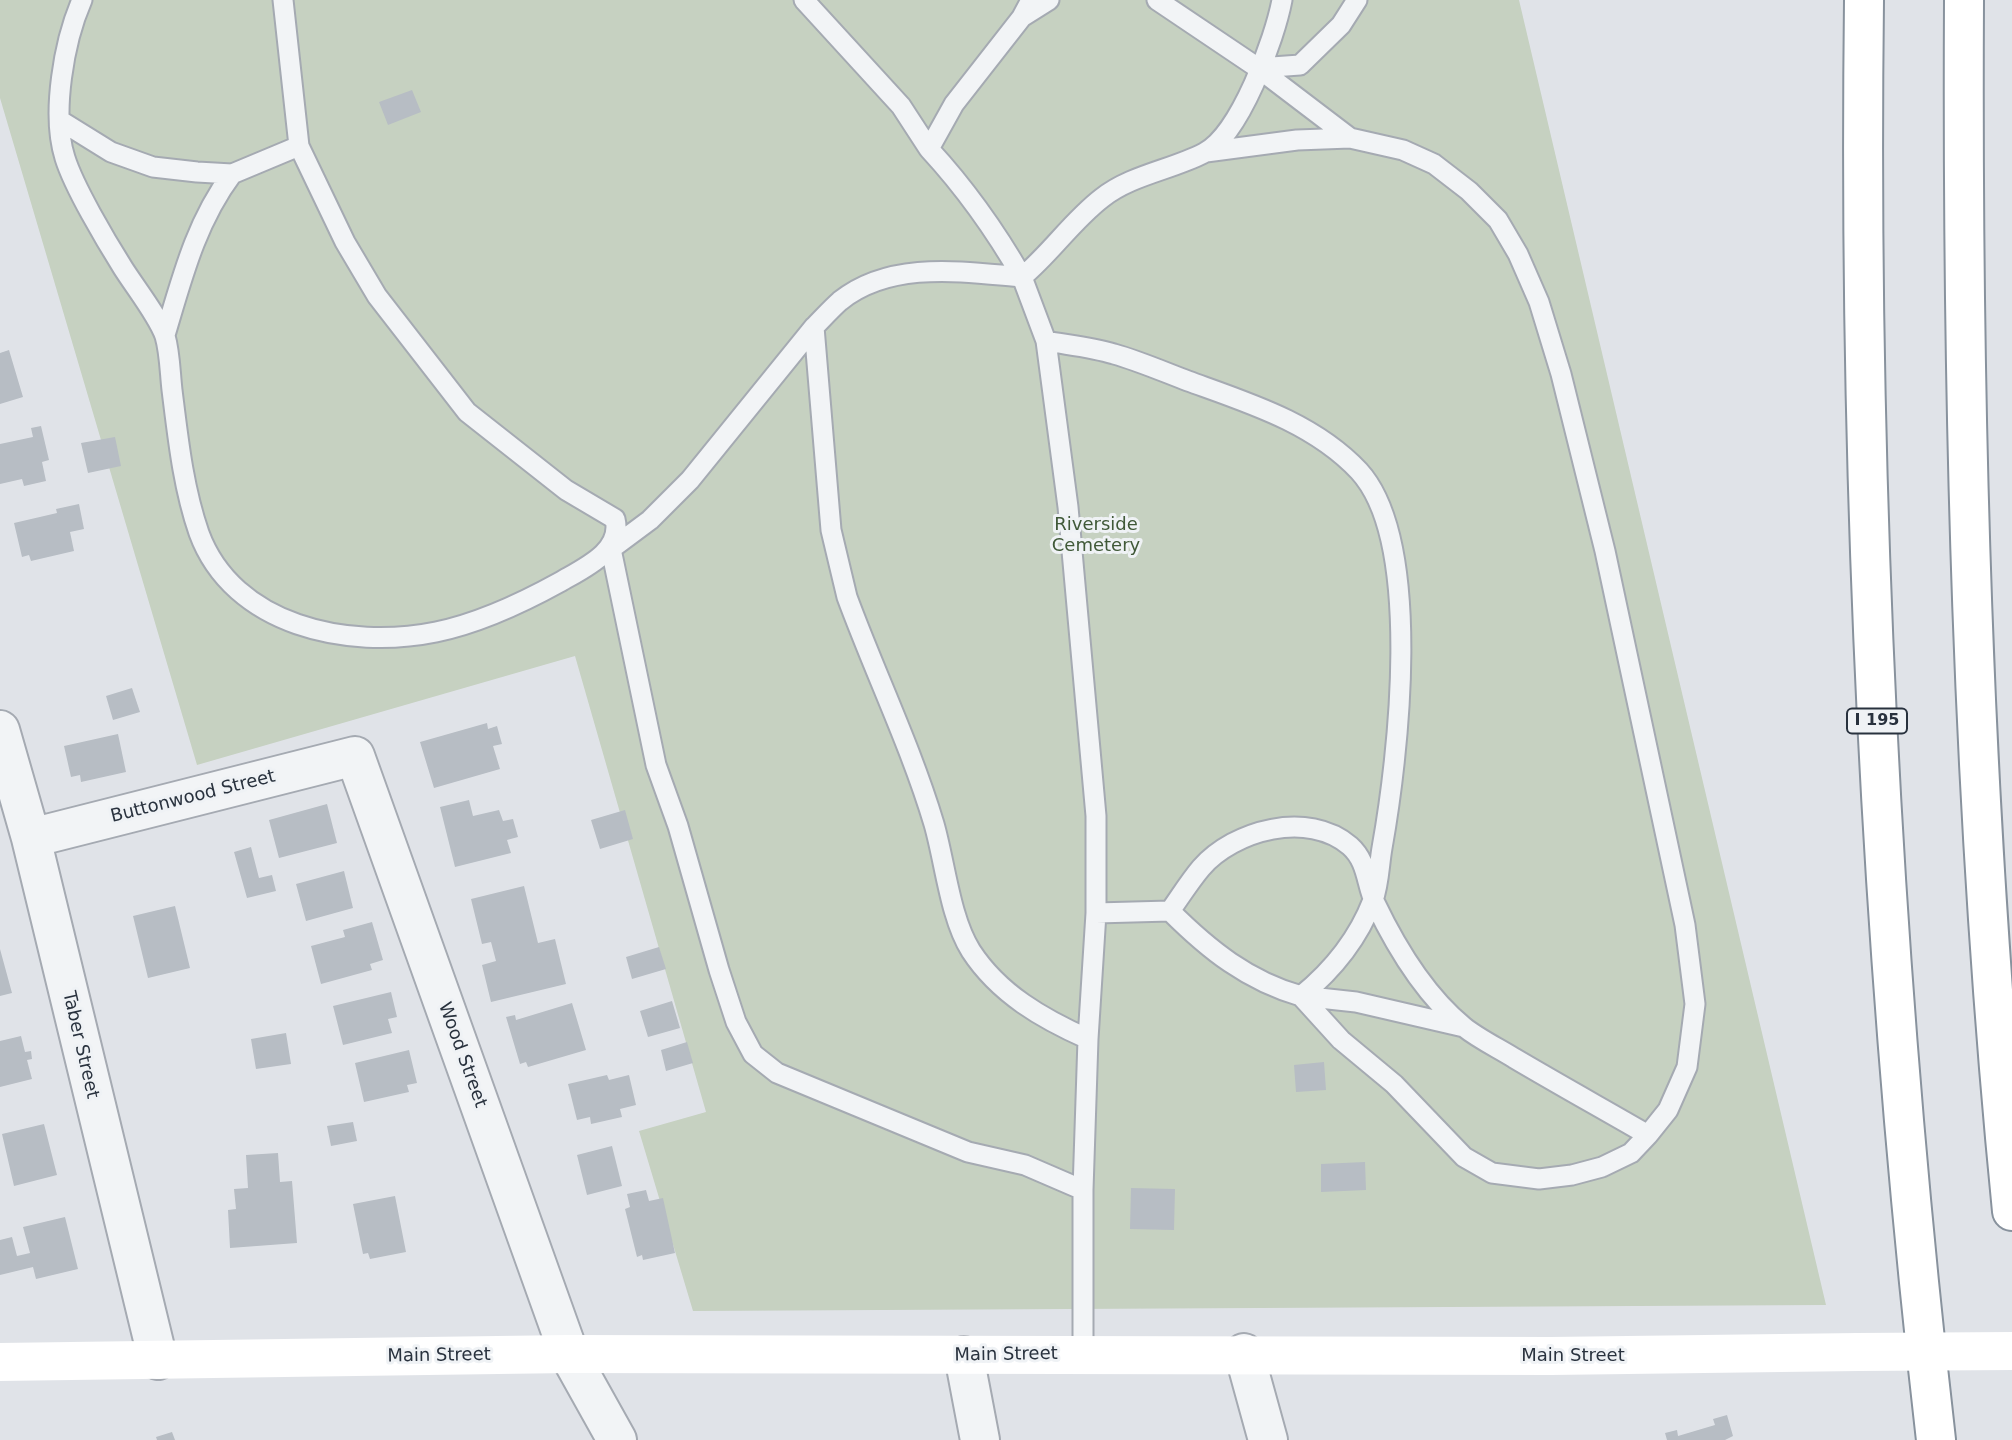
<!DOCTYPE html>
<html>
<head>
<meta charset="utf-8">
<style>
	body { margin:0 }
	canvas { display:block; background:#e0e3e8 }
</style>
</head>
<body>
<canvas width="2012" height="1440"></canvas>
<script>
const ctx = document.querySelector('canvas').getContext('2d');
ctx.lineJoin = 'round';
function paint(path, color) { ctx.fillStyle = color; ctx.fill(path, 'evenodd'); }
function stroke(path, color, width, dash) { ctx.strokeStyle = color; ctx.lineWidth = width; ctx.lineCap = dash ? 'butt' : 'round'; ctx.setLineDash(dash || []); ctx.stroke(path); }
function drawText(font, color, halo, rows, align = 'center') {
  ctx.font = font + ' "DejaVu Sans",sans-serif'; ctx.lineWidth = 6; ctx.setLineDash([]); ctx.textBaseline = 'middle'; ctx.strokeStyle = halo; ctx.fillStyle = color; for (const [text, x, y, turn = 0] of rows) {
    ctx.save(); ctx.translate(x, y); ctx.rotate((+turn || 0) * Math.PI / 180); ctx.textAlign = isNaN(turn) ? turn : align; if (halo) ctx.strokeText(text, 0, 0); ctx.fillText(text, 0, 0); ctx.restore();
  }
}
paint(new Path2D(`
	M0,0H1519L1826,1305L693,1311L639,1131L706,1112L575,656L197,765L0,98Z`), '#c6d1c1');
paint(new Path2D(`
	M412,90L421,112L388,125L379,102Z
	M9,350L23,397L0,404V353Z
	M41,426L49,460L42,462L46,481L24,486L22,479L0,484V444L33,437L31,428Z
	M115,437L121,466L88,473L81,443Z
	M79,504L84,529L70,532L74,551L31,561L29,555L22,557L14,523L57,513L56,509Z
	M132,688L140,712L113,720L106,696Z
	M487,723L488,729L497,726L502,744L493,746L500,769L434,788L420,742Z
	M118,734L126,772L81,782L80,775L71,777L64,746Z
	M469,800L473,816L499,810L503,821L513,819L518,837L507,840L511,853L455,867L440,807Z
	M327,804L337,843L279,858L269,820Z
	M625,810L633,839L600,849L591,820Z
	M251,847L259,878L272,875L276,891L247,898L234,852Z
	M344,871L353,908L306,921L296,884Z
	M524,886L538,943L555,939L566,984L491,1002L482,965L496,961L491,942L482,944L471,899Z
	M175,906L190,968L148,978L133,916Z
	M372,922L383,960L370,964L372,970L321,984L311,946L345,937L343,930Z
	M659,947L666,969L632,979L626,957Z
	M0,949L12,993L0,996Z
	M391,992L397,1017L388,1019L392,1033L343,1045L333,1006Z
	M672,1001L680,1028L648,1037L640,1011Z
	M572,1003L586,1050L528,1067L526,1062L520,1064L506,1017L515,1015L516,1020Z
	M286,1033L291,1064L256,1069L251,1039Z
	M21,1036L25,1052L31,1051L32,1059L27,1060L32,1079L0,1087V1041Z
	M687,1042L693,1063L666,1071L661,1050Z
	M409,1050L417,1083L407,1085L409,1092L364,1102L355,1063Z
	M1324,1062L1326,1090L1296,1092L1294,1065Z
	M607,1075L609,1080L629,1075L636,1105L620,1109L622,1117L591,1124L590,1117L577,1120L568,1084Z
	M353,1122L357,1141L331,1146L327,1126Z
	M44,1124L57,1175L14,1186L2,1134Z
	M612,1146L622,1186L587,1195L577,1155Z
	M278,1153L280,1182L292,1181L297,1243L230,1248L228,1210L236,1209L234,1189L248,1188L246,1155Z
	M1365,1162L1366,1190L1321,1192V1164Z
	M1131,1188L1175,1189L1174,1230L1130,1229Z
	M646,1190L649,1201L663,1198L675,1253L643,1260L642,1255L637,1257L625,1209L630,1207L627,1194Z
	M395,1196L406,1252L370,1259L368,1253L363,1254L353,1204Z
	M65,1217L78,1269L36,1279L33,1267L0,1275V1240L12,1237L17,1256L30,1253L23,1227Z
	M1727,1415L1733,1436L1725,1440H1667L1665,1433L1677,1430L1678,1436L1715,1425L1713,1419Z
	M172,1432L175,1440H157L156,1437Z`), '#b7bdc4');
const service = new Path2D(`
	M82,0C64,41 51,114 65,158C74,187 106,241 123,268C135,287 158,316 165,336C170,353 170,373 172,390C178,438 183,487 199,533C233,626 348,650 436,632C480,623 522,603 560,582C584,568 623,551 615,519L566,490L467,412L377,296L345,242L299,146L283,0
	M804,0L901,106L929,149
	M1031,0L1022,17L1049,0
	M1157,0L1258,68L1350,138L1403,150L1434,164L1469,191L1498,220L1518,254L1539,302L1561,374L1605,551L1685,925L1695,1004L1687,1067L1668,1110L1648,1135
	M1282,0C1275,38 1240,135 1204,153C1171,170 1131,175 1102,198C1072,221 1051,253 1022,277L1046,341L1068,507L1096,816V913L1170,911C1180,897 1190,881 1201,868C1234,830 1308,810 1350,846C1368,862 1366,884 1375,903C1396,947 1426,996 1464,1027C1479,1039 1498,1048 1514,1058C1558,1084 1603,1109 1648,1135L1631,1153L1602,1167L1572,1175L1539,1179L1492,1173L1464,1157L1394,1084L1341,1040L1301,996L1356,1002L1464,1027
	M1022,17L954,104L929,149C966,189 995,230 1022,277C963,272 891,260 840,301C831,309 822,319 814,327L831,530L847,597C875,673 911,747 934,824C945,862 950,918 971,951C999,994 1043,1019 1088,1039L1096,913
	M1258,68L1300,65L1341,25L1357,0
	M61,121L111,152L153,167L197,172L232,174L299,146
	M1206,152L1297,140L1350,138
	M814,327L690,480L650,520L611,549L656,765L678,826L719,970L736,1022L753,1054L777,1073L968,1152L1025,1165L1083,1190L1088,1039
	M165,335C182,278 196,222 232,174
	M1046,341C1068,345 1092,347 1114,354C1139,361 1164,372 1188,381C1249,403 1314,423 1359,471C1424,542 1398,759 1382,848C1379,865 1379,884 1373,900C1358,939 1333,970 1301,996C1248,981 1209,950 1170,911
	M1083,1190V1354`);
const minor = new Path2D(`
	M0,730L31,838L158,1360
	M31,838L355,756L569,1354L617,1440
	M1244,1353L1268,1440
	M964,1356L980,1440`);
const motorway = new Path2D(`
	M1864,0C1858,481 1881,962 1936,1440
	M1964,0C1962,404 1972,809 2012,1211`);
stroke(service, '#a5aab2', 23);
stroke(minor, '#a5aab2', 42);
stroke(motorway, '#88929d', 42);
stroke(service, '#f2f4f6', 19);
stroke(minor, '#f2f4f6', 38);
stroke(new Path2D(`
	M0,1362L569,1354L1551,1356L1858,1352`), '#fff', 38);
stroke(motorway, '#fff', 38);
stroke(new Path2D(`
	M1858,1352L2012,1351`), '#fff', 38);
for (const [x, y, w] of [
	[1877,721,60]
]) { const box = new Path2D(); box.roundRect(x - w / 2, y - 12.5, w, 25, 5); ctx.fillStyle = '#eff2f5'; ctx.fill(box); stroke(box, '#29323e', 2); }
drawText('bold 16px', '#29323e', null, [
	["I 195",1877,721]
]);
drawText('18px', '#405938', '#eff2f5', [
	["Riverside",1096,525],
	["Cemetery",1096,546]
]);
drawText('18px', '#29323e', '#eff2f5', [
	["Buttonwood Street",193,797,-14],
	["Taber Street",80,1045,77],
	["Wood Street",462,1055,70],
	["Main Street",1006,1355,-1],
	["Main Street",439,1356,-1],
	["Main Street",1573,1356]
]);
</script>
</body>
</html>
